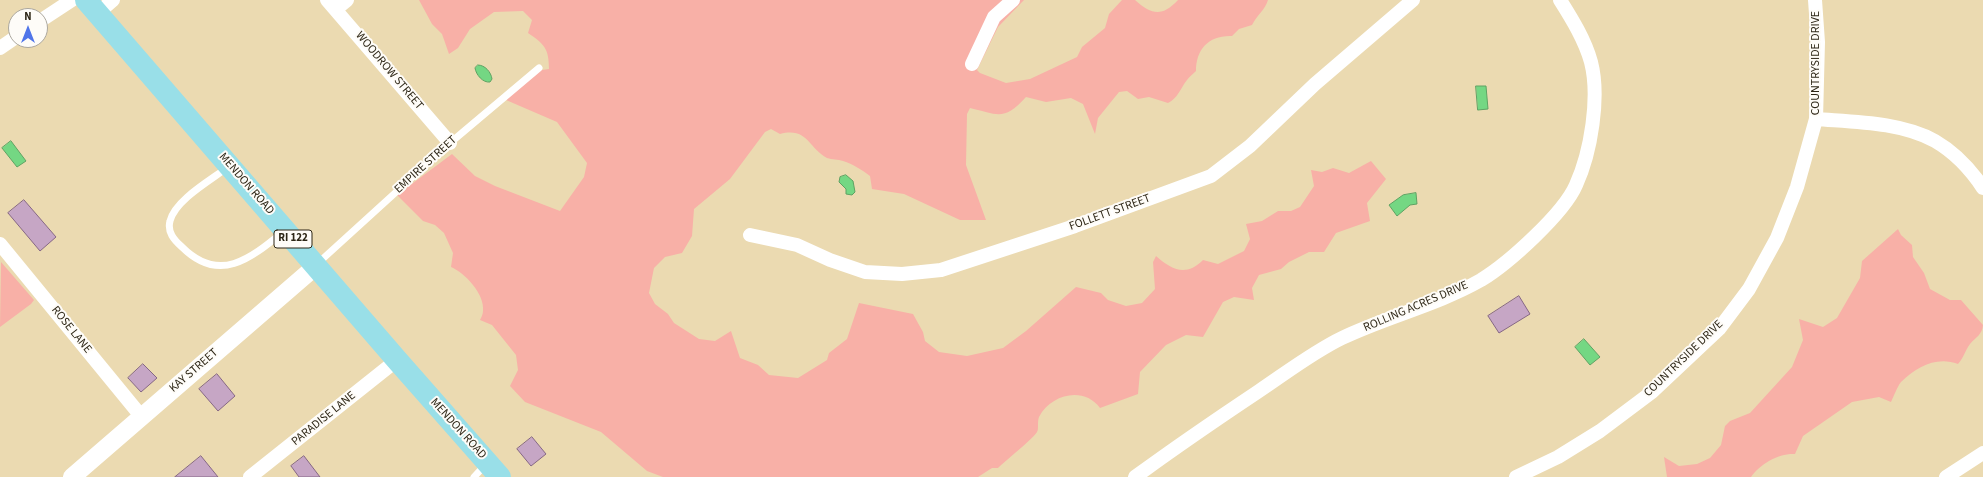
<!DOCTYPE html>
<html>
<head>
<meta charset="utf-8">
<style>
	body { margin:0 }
	#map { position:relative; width:1983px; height:477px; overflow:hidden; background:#ebdab1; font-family:"Source Sans 3",sans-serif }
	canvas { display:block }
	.north { position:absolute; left:8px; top:8px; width:40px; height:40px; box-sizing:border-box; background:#fefcf8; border:1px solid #aba79e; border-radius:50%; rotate:0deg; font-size:11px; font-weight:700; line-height:16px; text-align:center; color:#2e2717 }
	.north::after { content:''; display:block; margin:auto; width:14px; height:18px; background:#5075e9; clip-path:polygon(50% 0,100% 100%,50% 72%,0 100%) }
</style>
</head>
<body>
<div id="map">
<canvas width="1983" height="477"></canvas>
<div class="north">N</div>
</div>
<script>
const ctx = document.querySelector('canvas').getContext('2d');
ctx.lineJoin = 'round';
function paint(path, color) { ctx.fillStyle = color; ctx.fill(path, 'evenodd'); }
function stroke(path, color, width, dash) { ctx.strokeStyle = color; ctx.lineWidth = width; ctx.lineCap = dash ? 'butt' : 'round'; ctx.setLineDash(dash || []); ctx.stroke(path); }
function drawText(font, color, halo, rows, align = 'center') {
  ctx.font = font + ' "Source Sans 3",sans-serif'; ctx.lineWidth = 4; ctx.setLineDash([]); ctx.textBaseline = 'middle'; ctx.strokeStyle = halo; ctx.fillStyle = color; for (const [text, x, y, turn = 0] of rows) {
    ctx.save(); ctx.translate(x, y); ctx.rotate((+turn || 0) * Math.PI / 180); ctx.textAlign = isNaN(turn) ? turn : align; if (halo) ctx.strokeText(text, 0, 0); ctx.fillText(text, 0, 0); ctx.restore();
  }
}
paint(new Path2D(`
	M419,0H1024L998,27L977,70L980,73L1006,83L1030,79L1077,57L1082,47L1105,28L1109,14L1122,0H1135C1152,15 1162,17 1178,0H1268C1265,10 1257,15 1252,25L1239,29L1232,36C1209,35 1196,49 1196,71C1193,74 1189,77 1187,80C1180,89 1178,98 1168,103L1149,97L1138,99L1127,91L1119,92L1098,118L1095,134L1083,104L1071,98L1046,102L1026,97C1004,121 999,115 970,108L967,114L966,165L986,220H960L904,194L872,189L870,176C862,170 853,164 843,161C838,159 832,160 827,158C808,148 808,127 780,134L771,129L765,132L730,179L694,209L692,236L682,253L665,257L654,268L649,293L655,304L668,314L674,323L699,339L715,341L731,331L740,358L758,365L769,375L798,378L827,360L829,353L847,339L859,303L913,314L923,332L925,341L939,352L967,356L1003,348L1026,331L1076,287L1101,293L1108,300L1126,306L1142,303L1155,289L1153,262L1156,256C1172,270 1186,277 1203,260L1218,264L1244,251L1250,239L1246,224L1262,221L1278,211H1291L1300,207L1314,186L1311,170L1322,172L1333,168L1349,173L1371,161L1386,179L1367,203L1370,221L1336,233L1324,252H1309L1289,262L1281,269L1259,275L1252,288L1254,300L1234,297L1223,302L1203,337L1186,335L1166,345L1140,372L1138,394L1100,408C1084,386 1051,394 1039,417C1037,422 1039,429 1037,432C1034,438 1004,462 998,468H992L978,477H663L647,471L601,432L525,402L510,386L518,370L516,355L492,325L480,320C481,318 483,314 483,311C485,294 465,273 451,267L453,253L444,233L435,225L423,221L397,195L452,154L475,176L495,186L560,211L584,177L587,163L557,122L506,100L535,71L549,69C549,48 544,44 528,33L532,20L523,11L494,12L470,29L458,48L449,54L442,34L432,24Z
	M1898,229L1901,235L1912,245L1913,257L1924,273L1930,289L1950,300H1961L1983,325C1982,335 1976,337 1970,344C1965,351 1964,357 1958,364C1936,356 1917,367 1901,382C1897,387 1894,396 1891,402L1879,397L1852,402L1803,436L1795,454C1779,453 1760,464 1751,477H1667L1664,457L1679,466L1697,464L1710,458L1721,445L1725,426L1730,421L1750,413L1792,367L1803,340L1799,319L1823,327L1837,318L1860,278L1862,261Z
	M1,262L34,300L31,304L0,327Z`), '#f8b0a7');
const water = new Path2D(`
	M478,65C485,65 491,72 492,79L490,82C483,83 476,75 475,68Z
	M1476,86H1486L1488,109L1478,110Z
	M11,141L26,161L17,167L2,148Z
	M846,175L853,181L855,192L852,195L846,194V189L839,182L840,177Z
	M1416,193L1417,204L1410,205L1397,216L1389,205L1403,195Z
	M1584,339L1600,357L1590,365L1575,347Z`);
paint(water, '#74d783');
stroke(water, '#5fa263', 1);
const building = new Path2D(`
	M24,200L56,237L40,251L8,213Z
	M1519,296L1530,314L1499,333L1488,316Z
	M143,364L157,378L141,392L128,378Z
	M217,374L235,396L218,411L199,389Z
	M532,437L546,454L531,466L517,449Z
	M201,456L218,477H175Z
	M304,456L320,477H299L291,466Z`);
paint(building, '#c6a6c5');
stroke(building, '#856784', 1);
stroke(new Path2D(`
	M228,167C211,180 175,200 170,221C167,232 174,240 182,247C219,284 250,259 283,232
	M317,264L450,143L539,68
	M474,477L486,464`), '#fff', 7);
stroke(new Path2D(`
	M327,0L450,143
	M336,9L347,0
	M98,13L113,0
	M40,21L72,0
	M0,48L16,37
	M972,64L994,17L1013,0
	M1816,119C1854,122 1901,122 1935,141C1954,152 1971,170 1983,188
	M750,235L797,245L830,260L865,272L902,274L941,270L1075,226L1211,176L1250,146L1315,84L1413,0
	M0,244L141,416
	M250,477L397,360
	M1135,477C1176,447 1217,419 1259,391C1286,373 1313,352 1342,338C1388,316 1437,305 1481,280C1509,263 1564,213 1576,185C1591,152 1600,97 1591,62C1585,40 1572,19 1560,0
	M1516,477L1558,457L1600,431L1652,392L1719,329L1749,289L1777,238L1797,187L1816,119L1818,42L1815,0
	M1946,477L1983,453`), '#fff', 14);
stroke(new Path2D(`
	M72,477L316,266`), '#fff', 18);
stroke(new Path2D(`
	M86,0L397,360L500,477`), '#99dfe8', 22);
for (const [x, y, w] of [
	[293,239,38]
]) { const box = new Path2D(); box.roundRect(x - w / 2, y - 9, w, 18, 3); ctx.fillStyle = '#fefcf8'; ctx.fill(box); stroke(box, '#2e2717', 1); }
drawText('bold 11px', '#2e2717', null, [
	["RI 122",293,239]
]);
drawText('12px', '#2e2717', '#fefcf8', [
	["COUNTRYSIDE DRIVE",1816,63,-90],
	["WOODROW STREET",389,71,50],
	["EMPIRE STREET",426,165,-42],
	["MENDON ROAD",246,184,49],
	["FOLLETT STREET",1110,213,-20],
	["ROLLING ACRES DRIVE",1416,307,-23],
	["ROSE LANE",71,330,51],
	["COUNTRYSIDE DRIVE",1684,359,-44],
	["KAY STREET",194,371,-41],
	["PARADISE LANE",324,419,-39],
	["MENDON ROAD",458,429,48]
]);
</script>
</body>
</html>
